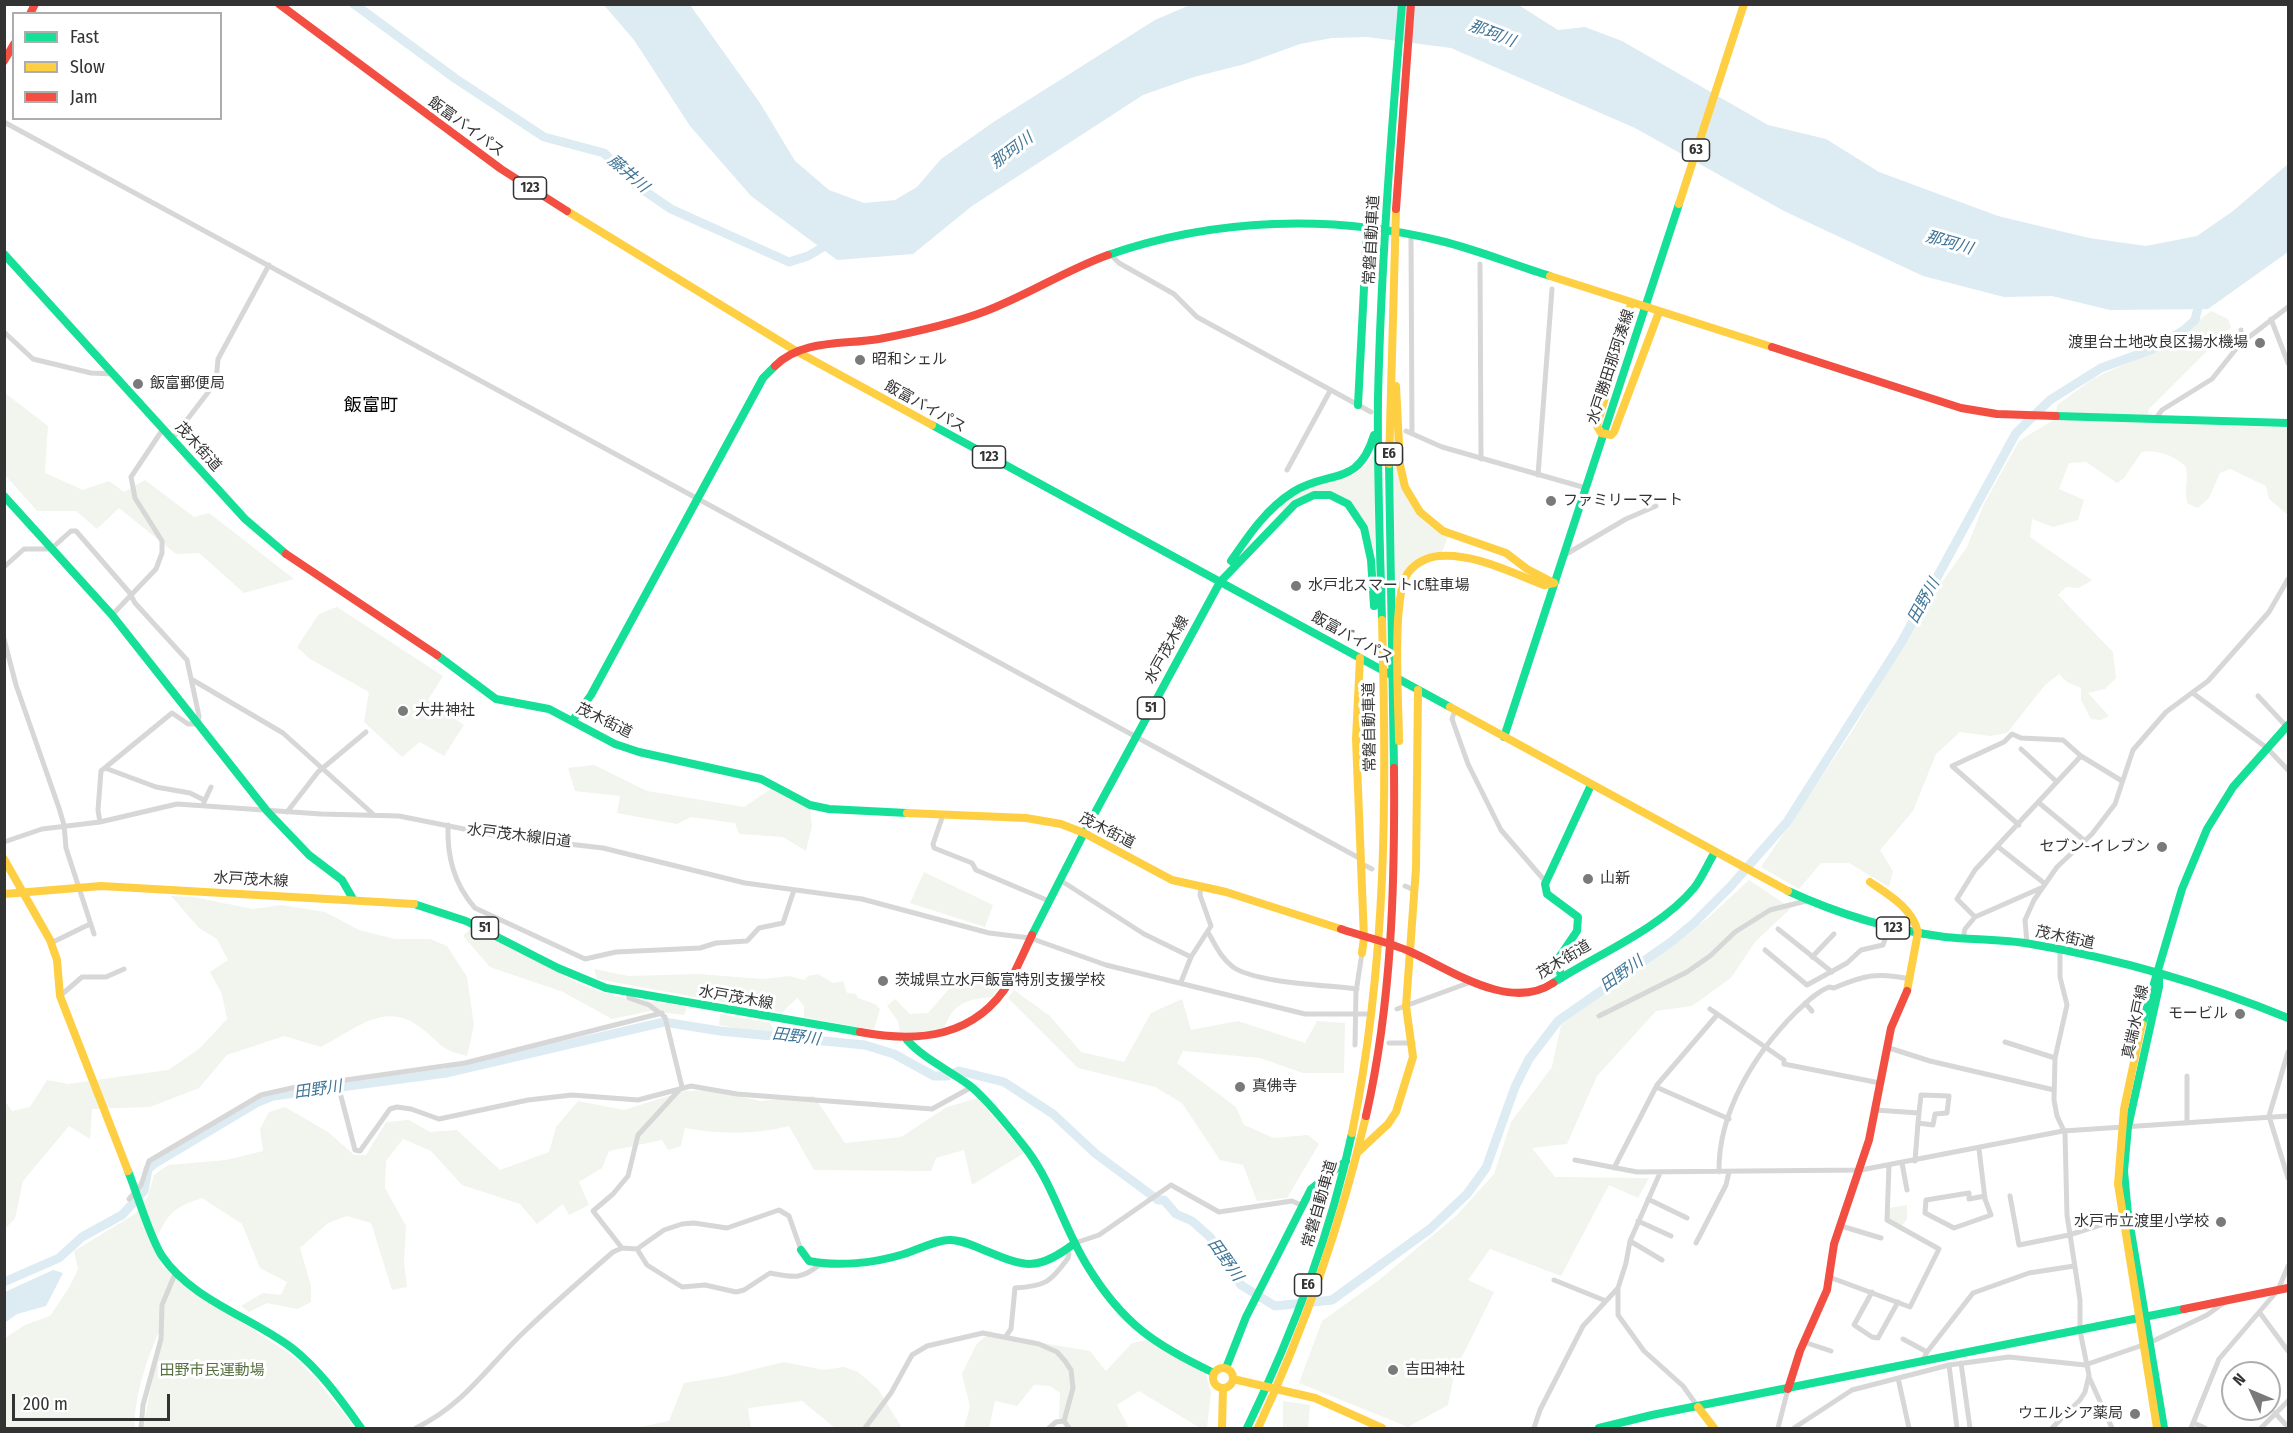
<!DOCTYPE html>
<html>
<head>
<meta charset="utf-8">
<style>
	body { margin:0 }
	#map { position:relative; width:2293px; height:1433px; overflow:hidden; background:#fff; font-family:"Fira Sans Condensed",sans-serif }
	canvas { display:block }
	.frame { position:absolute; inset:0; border:6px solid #333; pointer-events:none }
	.legend { position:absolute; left:12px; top:12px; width:210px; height:108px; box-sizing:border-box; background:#fff; border:2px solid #adadad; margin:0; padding:8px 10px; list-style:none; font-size:18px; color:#333 }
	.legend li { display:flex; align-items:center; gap:12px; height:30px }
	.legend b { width:30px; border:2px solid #adadad }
	.north { position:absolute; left:2221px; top:1361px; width:60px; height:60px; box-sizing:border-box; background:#fff; border:2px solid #adadad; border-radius:50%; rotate:314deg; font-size:16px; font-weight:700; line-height:24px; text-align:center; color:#333 }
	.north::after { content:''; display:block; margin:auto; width:21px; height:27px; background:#7a7a7a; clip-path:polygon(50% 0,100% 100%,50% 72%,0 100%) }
	.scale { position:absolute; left:12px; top:1394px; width:158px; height:27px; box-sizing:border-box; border:3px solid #333; border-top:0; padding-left:8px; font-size:18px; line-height:21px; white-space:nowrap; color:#333; -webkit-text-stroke:4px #fff; paint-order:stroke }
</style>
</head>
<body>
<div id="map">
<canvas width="2293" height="1433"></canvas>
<div class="frame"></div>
<ul class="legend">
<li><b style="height:8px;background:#16e098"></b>Fast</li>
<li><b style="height:8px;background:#ffcf43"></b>Slow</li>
<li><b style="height:8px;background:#f24e42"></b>Jam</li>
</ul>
<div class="north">N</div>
<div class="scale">200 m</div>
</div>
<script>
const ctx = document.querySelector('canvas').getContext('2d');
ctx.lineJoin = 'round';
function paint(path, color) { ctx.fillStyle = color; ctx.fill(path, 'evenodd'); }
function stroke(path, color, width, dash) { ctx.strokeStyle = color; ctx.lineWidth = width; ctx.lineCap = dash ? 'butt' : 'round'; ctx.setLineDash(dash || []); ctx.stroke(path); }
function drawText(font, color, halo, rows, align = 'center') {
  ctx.font = font + ' "Fira Sans Condensed","Noto Sans JP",sans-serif'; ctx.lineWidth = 6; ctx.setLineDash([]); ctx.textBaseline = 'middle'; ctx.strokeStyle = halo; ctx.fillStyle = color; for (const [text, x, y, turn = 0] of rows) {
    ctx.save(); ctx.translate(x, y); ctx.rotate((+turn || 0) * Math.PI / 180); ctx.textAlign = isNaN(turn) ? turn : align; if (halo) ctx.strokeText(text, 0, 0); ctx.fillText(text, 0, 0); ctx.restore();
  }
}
paint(new Path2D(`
	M2211,311L2228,319L2231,327L2149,409L2146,422L2288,428V515L2269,499L2266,486L2230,469L2220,473L2209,498L2198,508L2188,504C2183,491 2189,480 2186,467C2175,456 2157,449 2142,452L2124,478L2117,483L2086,462L2069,463L2059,489L2084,500L2078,520L2053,527L2032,519L2030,537L2092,580L2079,588L2066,587L2058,595L2113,652L2116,678L2105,689L2088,693L2109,716L2101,720L2091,719L2081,700V688L2067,682L2059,674L2045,685L2007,733L1990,736L1960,732L1936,754L1913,811L1880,850L1893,871L1889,887L1849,863H1821L1799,889L1761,867L1853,730L1930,599L1967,547L1984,504L2019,441L2055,419L2057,405L2094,378L2162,348Z
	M5,393L48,426L45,473L83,490L109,481L124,492L145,480L194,517L209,513L294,579L244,593L199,553L176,554L119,508L97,529L76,511H37L5,475Z
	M1393,415L1403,486L1448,537L1442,552L1427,554L1396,594Z
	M1374,453L1375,552L1370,537L1334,493L1285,511L1279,507C1285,502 1291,496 1297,492C1326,476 1355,488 1374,453Z
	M337,607L443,676L428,700L464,725L444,756L420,742L402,757L364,722L369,692L310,659L297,647L319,614Z
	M594,765L647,791L744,807L774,787L810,809L812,826L806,851L783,837L739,834L735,823L691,817L677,824L617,813L620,796L575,791L568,768Z
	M924,872L993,905L985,927L910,903Z
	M1749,880L1791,908L1755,942L1731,978L1692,1006L1656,1011L1597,1076L1567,1144L1532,1148L1555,1177L1649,1178L1638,1198L1609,1185L1561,1276L1490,1249L1468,1280L1494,1292L1455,1371L1448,1405L1408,1427L1299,1383L1322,1321L1379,1280L1457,1215L1494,1174L1511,1122L1552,1067L1561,1025L1708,918Z
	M171,896L194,897L253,909L281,905L325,912L359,930L395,939H430L447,946L467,977L474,1025L467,1056C436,1048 444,1045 421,1028C386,1000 356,1029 321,1047L284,1036L227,1055L199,1088L150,1107L92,1109L90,1139L69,1126L23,1181L15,1218L5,1229L4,1100L12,1111L30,1107L47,1080L68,1084L168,1070L199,1049L227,1019L222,994L210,972L228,960L217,939L199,928Z
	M471,928C518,943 556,979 605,993C631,1001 660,1001 687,1007L684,1015L650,1011L612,1019L563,992L490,967L463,936Z
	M594,969L628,976L698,974L763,979L790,976L804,980L808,976L818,974L833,983L843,981L847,993L856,994L858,998L875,1004L880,1009L874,1030L804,1017V1006L797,998L782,1013L597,979Z
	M993,978L1002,984L992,997C968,999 952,1003 944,1029L926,1033H900L898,1021L887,1006L895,999L910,1014L928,1013L949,989Z
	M1014,990L1050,1016L1081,1052L1124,1062L1151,1013L1182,999L1191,1030L1238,1021L1305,1043L1317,1021L1345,1023L1344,1073H1303L1260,1058L1183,1051L1177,1063L1236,1107L1244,1125L1274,1138L1308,1135L1319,1144L1287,1198L1257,1201L1243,1165L1220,1160L1182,1103L1155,1087L1078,1068L1008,998Z
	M720,1014L770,1023L777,1035L719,1025Z
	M711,1090L760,1101L814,1096L845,1143L901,1137L947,1107L978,1098L1024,1153L972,1185L964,1150L936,1158L931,1171L814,1170L789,1126C755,1135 720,1134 685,1128L681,1146L668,1150L662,1140L609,1151L602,1168L579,1182L589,1205L569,1215L563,1204L537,1224L520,1204L462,1185L431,1151L403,1139L386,1161L385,1188L406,1226L404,1263L407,1287L392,1290L371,1223L347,1216L328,1223L300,1248L311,1286V1302L297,1309L267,1303L249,1312L241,1306L263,1293L281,1295L287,1282L260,1268L242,1224L202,1198C169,1209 169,1214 153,1245L162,1266L181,1283L293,1356L316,1379L355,1428H143L163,1324C149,1351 133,1398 135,1428H5V1338L25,1325L50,1316L70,1286L78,1269L74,1251L135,1214L148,1196L154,1175L168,1165L226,1160L263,1151L260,1129L269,1112L285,1107L328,1132L354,1155H366L386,1122L409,1120L430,1132L457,1130L500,1170L549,1152L556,1127L578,1101L624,1110L684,1091Z
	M1907,1205V1219L1902,1226L1889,1219V1208Z
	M988,1334L1090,1351L1106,1371L1132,1343L1147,1340L1206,1374L1211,1392L1207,1428H1200L1139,1391L1117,1405L1129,1428H1071L1068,1422L1059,1419L1060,1393L1050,1386L1034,1385L1017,1406L995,1401L989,1428H964L970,1406L962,1374L976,1345Z
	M784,1362L824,1370L844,1367L858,1372L878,1389L902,1428H835L802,1401L748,1408L751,1428H636L669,1421L684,1383L727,1376Z
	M1283,1401L1310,1405L1308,1428H1283Z`), '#f1f5ed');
paint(new Path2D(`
	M1517,4L1558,30L1585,27L1622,41L1768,125L1826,139L1879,172L1998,216L2089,238L2146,246L2197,236L2233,211L2288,164V252L2208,309L2110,310L2052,296L2004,297L1923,276L1784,211L1635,128L1451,48L1367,37L1332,38L1300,44L1245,64L1194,77L1143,95L972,206L913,254L837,260L751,196L690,126L634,40L604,5H690L760,103L795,161L829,190L864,203L895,200L917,187L941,159L995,121L1155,20L1190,5Z
	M53,1270L63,1273L46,1306L17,1314L6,1322L5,1292Z`), '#ddebf3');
stroke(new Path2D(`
	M354,4L456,79L544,137L604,153L636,185L671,209L789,262L808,256L830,243
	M4,1282L59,1258L82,1237L122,1215L144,1191L148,1169L154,1164L258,1102L273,1096L446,1073L664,1022L720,1031L865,1045L894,1054L934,1076H947L959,1071L1004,1082L1053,1114L1096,1154L1158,1200H1164L1176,1214L1192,1221L1210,1237L1241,1285L1275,1306L1332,1300L1430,1229L1467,1194L1486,1168L1515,1087L1529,1059L1558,1021L1671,942L1694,923L1730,887L1787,822L1901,643L2016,433L2050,400L2101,368L2153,349L2184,330L2195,320L2200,299`), '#ddebf3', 9);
stroke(new Path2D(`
	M4,122L1361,859
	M1411,236L1412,434
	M1110,254L1119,263L1174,294L1197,317L1371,412
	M1480,264L1481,459
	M2271,319L2288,363
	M2241,330L2240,344L2288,307
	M4,332L33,359L91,373L113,374
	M2156,418L2162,410L2212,379L2240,344
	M1406,431L1442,447L1586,488
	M173,438L216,382L218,359L269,265
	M1287,470L1330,391
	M1538,475L1552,289
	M1563,556L1626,519L1656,506
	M4,567L24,549H51L71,531H76L129,592L135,603L187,660L199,716L198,724H188L172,713L101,771L98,810L100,822
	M112,615L156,569L162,553V541L135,498L131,477L163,429
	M4,639L16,685L59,808L64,825L66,848L94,934
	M191,679L283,733L373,814
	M2194,694L2267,748L2288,770
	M2258,696L2287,727
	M1455,710L1452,719L1468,764L1501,830L1545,881
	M2021,749L2057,782
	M105,768L156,787L190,793L204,800
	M204,802L211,787
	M2038,802L2085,841
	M287,812L318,772L366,732
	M943,815L933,844L934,848L972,863L976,870L1049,901
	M448,825C447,857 454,884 475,908L585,959L616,952L700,948L716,943L747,941L759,928L783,923L794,890
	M2019,825L1952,766L2004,742L2012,734L2021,738L2063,740L2081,756
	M4,842L42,829L100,822L177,804L321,814L399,816L499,836L603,848L745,883L862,899L989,933L1030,938L1106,965L1305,1014H1366
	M1997,846L2044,883
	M1362,864L1372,869
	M1060,880L1144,934L1191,957
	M1405,886L1414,890
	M1975,917L1957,899L1975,870L2081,756L2122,781
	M1778,929L1832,972
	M1209,934C1216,946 1221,958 1233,967C1256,983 1326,985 1357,989
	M1963,938L1965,929L1975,917L2041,888
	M51,943L90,924
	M2027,943L2025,920L2034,900L2057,867L2092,834L2115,804L2133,750L2166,712L2208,681L2269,612L2288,579
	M1765,950L1807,985L1847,963L1861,950L1883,945L1889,928
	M1812,957L1834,934
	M1181,982L1191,957L1211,926L1200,895L1201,887
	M628,993L629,998L649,1005L665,1017L682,1087
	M60,996L82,977H106L124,969
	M1805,1003L1812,1011
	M1397,1009L1471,982
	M1710,1009L1784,1060V1064L1880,1083
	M1599,1016L1687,972L1710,956L1735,932L1770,910L1806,901
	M2005,1042L2055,1058
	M1389,1043H1413
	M1355,1045L1356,992L1362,953
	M1886,1047L1930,1061L2054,1090
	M2288,1052L2269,1116L2288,1178
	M337,1081L355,1150L360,1151L390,1109L397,1107L411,1109L439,1119L528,1100L572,1095L638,1100L691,1086L737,1094L932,1109L972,1087
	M1656,1087L1729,1119
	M1875,1110L1919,1113L1921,1095L1949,1096L1947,1113L1935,1114L1933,1125L1918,1123L1919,1113
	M2187,1123V1076
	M1979,1149L1985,1199L1991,1215L1954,1228L1925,1213L1926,1200L1969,1193V1199L1985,1196
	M1575,1160L1637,1172L1861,1170L2063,1131L2288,1116
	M1915,1161L1918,1123
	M1902,1163L1907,1190
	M1614,1168L1657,1085L1717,1015
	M1719,1172C1718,1112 1755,1053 1796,1012C1806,1003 1816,992 1829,987L1834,988C1864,975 1878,972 1910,979
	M1660,1173L1630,1241L1626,1263L1618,1288V1315L1644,1351L1683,1386L1698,1407
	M2010,1196L2019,1245L2069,1235L2122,1218
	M129,1199L141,1185L149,1161L261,1095L296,1087L465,1063L662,1013
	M1648,1199L1687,1218
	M1638,1221L1671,1236
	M1841,1226L1881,1238
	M1630,1241L1662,1260
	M1075,1243L1099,1235L1171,1185L1219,1212L1292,1201L1303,1206
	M1696,1243L1726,1185L1729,1172
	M622,1248L593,1211L613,1194L628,1176L638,1135L681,1088
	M637,1249L647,1265L682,1287L705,1285L736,1292L744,1290L770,1273C793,1277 801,1280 819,1265
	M1829,1277L1910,1307L1939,1249L1887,1220L1889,1166
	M1554,1280L1606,1301
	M1872,1292L1854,1325L1872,1337L1878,1338L1898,1302
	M2260,1313L2288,1351
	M1006,1336L1011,1329L1015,1288C1045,1286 1050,1283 1068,1258L1069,1254L1065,1250
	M1903,1339L1927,1352
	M1804,1342L1831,1351
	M1922,1362L1927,1352L1973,1293L2029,1273L2074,1266
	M1961,1363L1970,1428
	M1949,1365L1957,1428
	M2089,1377L2112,1428
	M1898,1378L1909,1428
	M2275,1413L2288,1427
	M2194,1423L2205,1428
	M141,1428L143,1405L161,1339L162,1305L175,1274
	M416,1428C464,1405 487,1367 524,1332C553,1304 583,1278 613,1252L622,1248L637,1249L664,1230L682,1224L694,1223L727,1228L779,1210L789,1216L801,1250
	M865,1428L891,1393L912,1355L927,1346L983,1333L1039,1344L1057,1352L1065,1361L1071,1370L1073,1388L1064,1421L1069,1428
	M1049,1428L1056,1422L1064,1421
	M1534,1428L1540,1410L1583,1326L1618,1288
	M1778,1428L1788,1389
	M1794,1428L1852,1390L1949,1365L2009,1357L2085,1365L2149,1343L2207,1315L2225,1302
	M2052,1428L2080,1400L2085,1392L2089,1375L2080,1331V1300L2067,1215L2065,1133L2057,1116L2054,1100L2055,1058L2067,1005L2060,977V950
	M2191,1428L2219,1359L2278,1290L2288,1266
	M2261,1428L2288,1401`), '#d7d7d7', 5);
stroke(new Path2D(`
	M4,254L245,519L286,554
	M1108,255C1214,218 1332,214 1441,241C1478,250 1514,265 1550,276
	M1358,405L1367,229
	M2056,416L2288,423
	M932,425L1450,707
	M1389,464L1394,768
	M4,496L112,615L267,811L309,855L342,880L353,899
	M1231,561C1248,536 1266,509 1293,492C1330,469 1358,488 1374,435
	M1220,582L1295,504L1314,495H1330L1348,504L1364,528L1371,560L1374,606
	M1382,620C1380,546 1377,472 1378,398C1381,266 1391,135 1402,4
	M437,655L496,699L549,709L615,744L639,752L761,779L810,805L829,809L907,813
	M572,721L591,695L763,378L775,366
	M1504,737L1679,204
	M1788,891C1838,914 1890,930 1945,937C1973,940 2002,939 2031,944C2120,959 2205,984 2288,1018
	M414,904L466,921L558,968L606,988L860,1032
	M1032,935L1084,833L1220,582
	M2159,975V987L2128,1127L2124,1171L2128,1214L2164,1428
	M1561,978L1558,959L1577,931L1578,917L1547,894L1545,884L1591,785
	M1553,983C1598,954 1660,929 1694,888C1702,878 1708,863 1715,852
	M2142,1024L2182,889L2207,829L2233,787L2288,725
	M907,1040C924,1059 949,1070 969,1085C985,1097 1014,1133 1027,1150C1054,1186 1064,1229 1088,1267C1123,1324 1155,1345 1214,1373
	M128,1171C137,1193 150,1238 162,1256C192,1300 251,1317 292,1348C320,1370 341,1400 361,1428
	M801,1250L809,1261C838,1267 875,1263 904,1254C917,1250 934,1241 948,1240C958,1239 969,1244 979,1248C1024,1266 1034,1274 1075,1243
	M1226,1368L1246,1317L1311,1189L1346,1161
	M1247,1428C1293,1333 1330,1236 1352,1133
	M1599,1428L1652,1415L2184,1309`), '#16e098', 8);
stroke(new Path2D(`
	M1679,204L1744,4
	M567,211L796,351L932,425
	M1550,276L1772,347
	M1631,304L1597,426L1601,433L1611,435L1614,432L1659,312
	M1396,386L1400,465L1405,487L1420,512L1443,531L1506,553L1527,569L1554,583
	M1389,464L1396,209
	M1360,658L1356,739L1364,938L1362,953
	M1450,707L1788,891
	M1399,741C1399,708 1391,595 1408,573C1415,563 1427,557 1439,556C1474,553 1512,573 1544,585L1554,583
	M907,813L1026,818L1061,824L1084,833L1172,880L1226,892L1341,929
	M4,859L50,940L57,960L60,996L128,1171
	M1870,882C1889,895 1912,908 1918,932L1907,991
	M4,894L101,886L414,904
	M2142,1024L2124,1109L2118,1184L2157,1428
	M1352,1133C1387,963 1387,793 1382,620
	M1358,1152L1388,1124L1396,1112L1413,1057L1406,1006L1416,868L1418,690
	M1213 1378a10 10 0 1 1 20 0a10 10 0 1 1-20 0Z
	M1233,1379L1315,1398L1382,1428
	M1698,1407L1714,1428
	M1222,1428L1223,1388
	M1258,1428C1305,1327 1341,1224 1366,1116`), '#ffcf43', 8);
stroke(new Path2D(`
	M279,4L501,169L567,211
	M30,14L35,4
	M4,61L14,44
	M1396,209L1411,4
	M1772,347L1961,408L1997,414L2056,416
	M775,366C802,339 844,345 879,339C916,332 952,324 986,311C1028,295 1066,270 1108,255
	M286,554L437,655
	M1341,929C1364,937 1389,942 1411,952C1451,970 1510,1012 1553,983
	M860,1032C918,1043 976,1038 1010,981C1018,966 1025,950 1032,935
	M1366,1116C1392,1002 1395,883 1394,768
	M2184,1309L2288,1288
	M1788,1389L1800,1351L1827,1290L1834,1244L1869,1140L1891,1028L1907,991`), '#f24e42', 8);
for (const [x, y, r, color] of [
	[2260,343,6,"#7a7a7a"],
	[860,360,6,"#7a7a7a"],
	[138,384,6,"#7a7a7a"],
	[1551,501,6,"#7a7a7a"],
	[1296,586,6,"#7a7a7a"],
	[403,711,6,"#7a7a7a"],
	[2162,847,6,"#7a7a7a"],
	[1588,879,6,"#7a7a7a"],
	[883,981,6,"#7a7a7a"],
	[2240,1014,6,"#7a7a7a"],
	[1240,1087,6,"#7a7a7a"],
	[2221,1222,6,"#7a7a7a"],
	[1393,1370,6,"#7a7a7a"],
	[2135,1414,6,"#7a7a7a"]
]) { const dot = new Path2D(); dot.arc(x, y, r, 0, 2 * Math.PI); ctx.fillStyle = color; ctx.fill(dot); stroke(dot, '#fff', 2); }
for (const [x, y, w] of [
	[1696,150,27],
	[530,188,33],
	[1389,454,27],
	[989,457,33],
	[1151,708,27],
	[485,928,27],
	[1893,928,33],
	[1308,1285,27]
]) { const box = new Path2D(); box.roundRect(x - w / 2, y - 11, w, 22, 4.5); ctx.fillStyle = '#fff'; ctx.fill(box); stroke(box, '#333', 1.5); }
drawText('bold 14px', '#333', null, [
	["63",1696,150],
	["123",530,188],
	["E6",1389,454],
	["123",989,457],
	["51",1151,708],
	["51",485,928],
	["123",1893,928],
	["E6",1308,1285]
]);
drawText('15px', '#333', '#fff', [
	["飯富バイパス",466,127,36],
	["常磐自動車道",1372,240,-87],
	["水戸勝田那珂湊線",1611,367,-72],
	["飯富バイパス",925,407,29],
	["茂木街道",198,447,48],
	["飯富バイパス",1352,638,29],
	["水戸茂木線",1167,650,-61],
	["茂木街道",604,721,26],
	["常磐自動車道",1370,727,-91],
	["茂木街道",1107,831,27],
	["水戸茂木線旧道",519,836,7],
	["水戸茂木線",251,880,3],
	["茂木街道",2065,938,12],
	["茂木街道",1564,960,-31],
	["水戸茂木線",736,998,10],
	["真端水戸線",2136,1022,-78],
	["常磐自動車道",1320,1204,-74]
]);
drawText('15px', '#333', '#fff', [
	["渡里台土地改良区揚水機場",2248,343,"right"],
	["昭和シェル",872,360],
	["飯富郵便局",150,384],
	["ファミリーマート",1563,501],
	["水戸北スマートIC駐車場",1308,586],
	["大井神社",415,711],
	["セブン-イレブン",2150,847,"right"],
	["山新",1600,879],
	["茨城県立水戸飯富特別支援学校",895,981],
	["モービル",2228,1014,"right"],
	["真佛寺",1252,1087],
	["水戸市立渡里小学校",2209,1222,"right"],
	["吉田神社",1405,1370],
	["ウエルシア薬局",2123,1414,"right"]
], 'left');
drawText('15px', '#56703f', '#fff', [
	["田野市民運動場",212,1371]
]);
drawText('italic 16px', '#3f7597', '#fff', [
	["那珂川",1492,34,21],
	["那珂川",1012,151,-37],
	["藤井川",628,174,41],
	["那珂川",1949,243,16],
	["田野川",1924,601,-61],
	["田野川",1622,974,-36],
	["田野川",796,1037,7],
	["田野川",318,1090,-8],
	["田野川",1225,1260,55]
]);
drawText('18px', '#000', '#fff', [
	["飯富町",371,406]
]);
</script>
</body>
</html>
